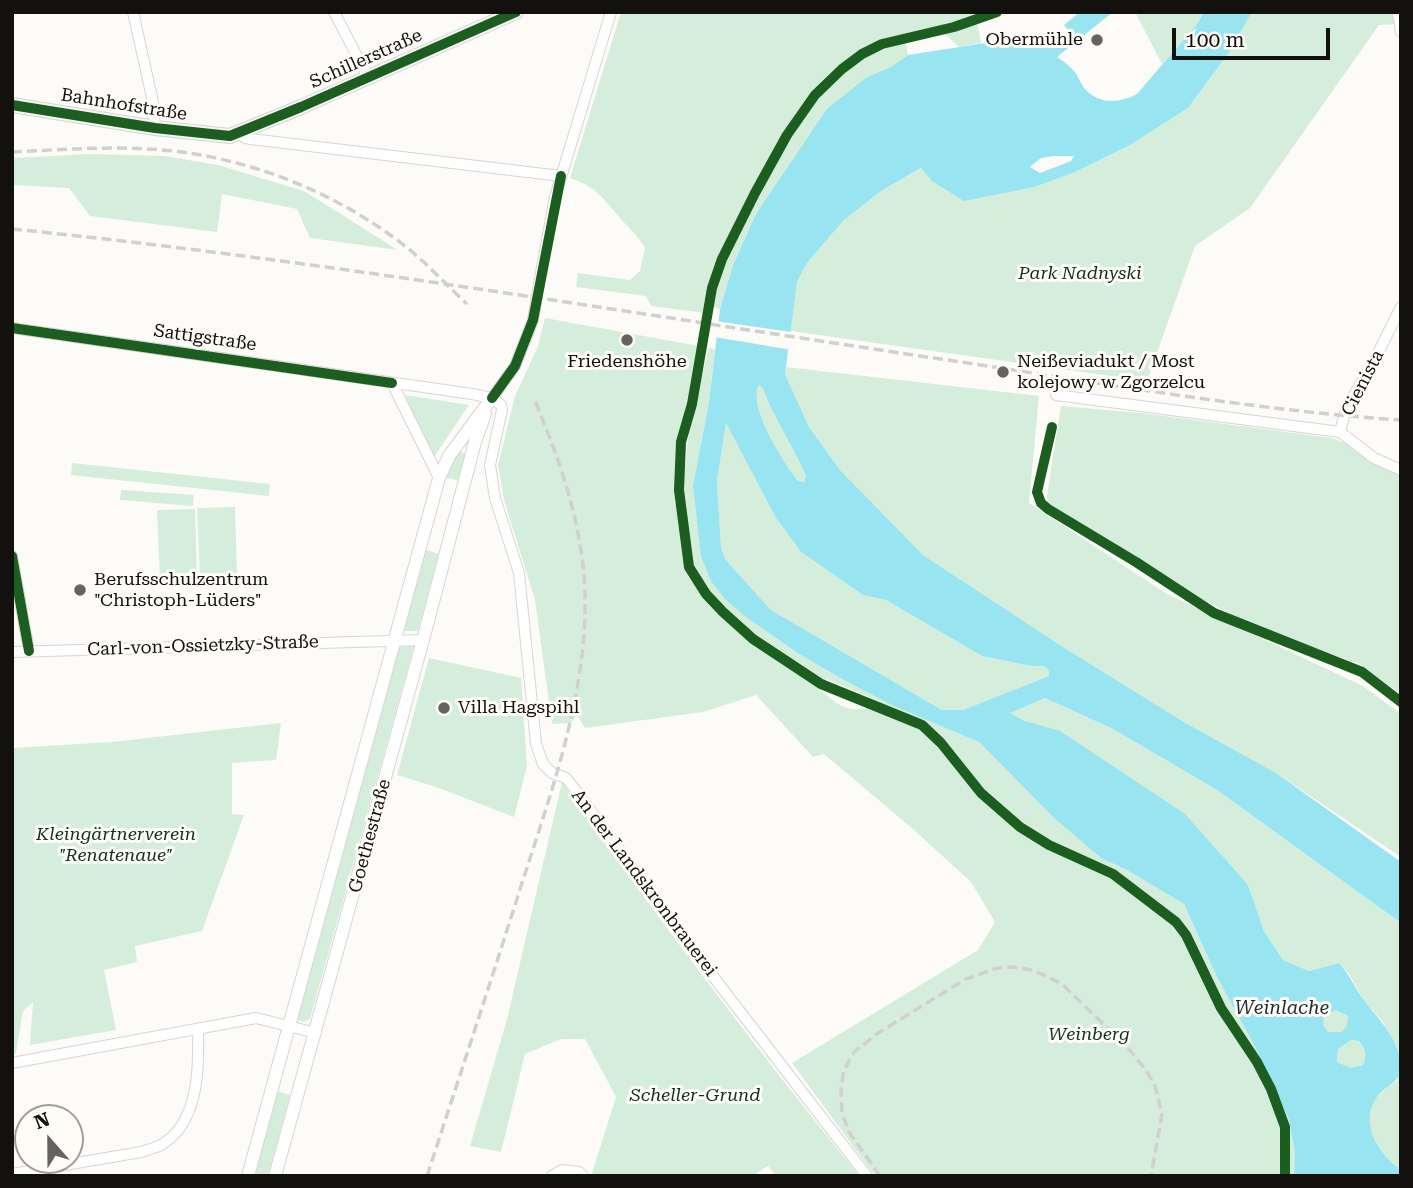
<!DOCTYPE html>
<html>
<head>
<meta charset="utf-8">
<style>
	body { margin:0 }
	#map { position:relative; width:1413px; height:1188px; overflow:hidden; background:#fdfbf8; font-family:"Roboto Serif",serif }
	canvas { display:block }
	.frame { position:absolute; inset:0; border:14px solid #13110e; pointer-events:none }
	.north { position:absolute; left:14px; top:1104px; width:70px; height:70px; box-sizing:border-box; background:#fffbf6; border:2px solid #a19d99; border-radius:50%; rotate:339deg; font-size:19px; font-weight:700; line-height:28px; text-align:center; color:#13110e }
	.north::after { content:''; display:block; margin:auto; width:24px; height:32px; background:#656360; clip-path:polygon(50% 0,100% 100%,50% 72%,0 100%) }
	.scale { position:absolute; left:1172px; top:28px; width:158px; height:32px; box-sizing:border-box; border:4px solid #13110e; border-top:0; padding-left:9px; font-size:21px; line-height:24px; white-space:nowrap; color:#13110e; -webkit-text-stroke:5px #fffbf6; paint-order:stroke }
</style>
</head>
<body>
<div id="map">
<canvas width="1413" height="1188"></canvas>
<div class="frame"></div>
<div class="north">N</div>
<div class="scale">100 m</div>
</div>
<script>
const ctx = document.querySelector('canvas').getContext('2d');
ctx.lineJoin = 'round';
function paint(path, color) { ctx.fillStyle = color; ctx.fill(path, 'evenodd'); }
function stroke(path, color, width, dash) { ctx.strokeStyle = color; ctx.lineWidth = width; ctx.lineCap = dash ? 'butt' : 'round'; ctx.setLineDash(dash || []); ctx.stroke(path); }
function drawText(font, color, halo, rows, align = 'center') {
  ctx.font = font + ' "Roboto Serif",serif'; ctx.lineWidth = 6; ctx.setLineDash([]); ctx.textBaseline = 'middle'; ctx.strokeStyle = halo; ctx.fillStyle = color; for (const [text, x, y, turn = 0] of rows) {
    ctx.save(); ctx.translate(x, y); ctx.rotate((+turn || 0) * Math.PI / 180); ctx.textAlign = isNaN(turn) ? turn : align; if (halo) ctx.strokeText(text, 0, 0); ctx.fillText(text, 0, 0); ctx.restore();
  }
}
paint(new Path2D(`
	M621,12H975L981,43L959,47L938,28L905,36L908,55L891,67L867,77L756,214L733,265L720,309L707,305L705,313L651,306L646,296L576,287L578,273L630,280L640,271L645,248C638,236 629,228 620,218C603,198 596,187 570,178Z
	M1135,12H1204L1197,24L1162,64Z
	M1252,12H1401L1400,24L1379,25L1250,208L1195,246L1147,381L790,331L797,282L807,263L844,220L881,191L922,168L932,181L1075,172L1130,145L1188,108L1230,51Z
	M89,154L165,156L218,165L304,191L398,250L310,238L297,209L222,194L217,232L90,216L69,188L12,185V158Z
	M545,318L699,346L678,449L684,477L690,420L709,348L715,349L709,402L693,485L746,617L799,654L842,679L979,742L1054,818L1101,858L1127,870L1184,904L1216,975L1254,1045L1289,1120L1295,1152L1294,1176H875L792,1063L978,950L995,922L971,882L914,830L824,754L813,757L756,695L703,712L585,728L577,715L571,723L552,724L535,600L504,500L498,465L515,396L538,346ZM827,679L871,698L866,708C845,714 833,700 818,688Z
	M786,367L1039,396L1029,503L1167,594L1363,686L1401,714V857L1276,773L1184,722L1063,647L923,555L840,470L809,427L785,374Z
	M759,385L764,388L770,406L799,461L806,476L804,482L798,481C784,463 747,407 759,385Z
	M405,395L469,405L434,457Z
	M1061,406L1141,413L1332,438C1357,446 1375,464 1401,473V694L1359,664L1254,626L1188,592L1048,504L1047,495Z
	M726,422L776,518L801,552L863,595L886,600L982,656L1031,666H1045L1049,671V676L963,710H942L771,610L725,559L721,547L717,481Z
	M457,451L467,454L459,481L443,477Z
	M72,463L270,484L269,496L71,475Z
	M121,490L194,495L193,506L120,500Z
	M235,507L237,576L200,578L197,508Z
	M195,509L197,578L160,579L157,510Z
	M424,549L439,554L418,631H402Z
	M414,646L310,1019L304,1022L296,1019L397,647Z
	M429,658L521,678L527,766L514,817L436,787L397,775Z
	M1045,698L1113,729L1217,790L1401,923V1170C1396,1167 1391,1164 1387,1161C1376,1150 1365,1123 1370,1108C1375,1096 1387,1088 1397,1080L1384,1023L1365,1002L1349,974L1339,963L1309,971L1283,960L1264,931L1248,885L1025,721L1009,713Z
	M281,723L276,760L232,763V814L244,815L202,931L135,946L137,962L104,970L116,1030L30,1045L33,1002L23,1011L16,1053H12V748L112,742Z
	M562,782C656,917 756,1048 859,1176H776L768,1166L752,1176H591L616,1097L585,1039H561L525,1054L501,1152L470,1146L507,1019Z
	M1336,1010L1348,1016L1347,1025L1343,1032H1328L1323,1025L1324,1015Z
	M1351,1040L1359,1041C1366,1049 1367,1054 1363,1065L1351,1068L1337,1062L1338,1049Z
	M274,1090L290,1095L268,1176H251Z`), '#d5eedc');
paint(new Path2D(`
	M1080,12H1113L1057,57C1063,61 1070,66 1074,71C1079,77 1081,85 1086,90C1101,105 1120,103 1137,94L1197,24L1204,12H1252L1230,51L1188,108L1130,145L1075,172L1034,187L964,201L932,181L921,168L881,191L844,220L807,263L797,282L785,374L809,427L840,470L923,555L1063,647L1184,722L1276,773L1401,862V923L1217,790L1113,729L1045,698L1010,713L1025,721L1060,731L1185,814L1248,885L1264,931L1283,960L1309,971L1339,963C1350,975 1356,990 1366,1003C1381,1022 1401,1042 1401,1069C1400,1082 1384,1087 1377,1097C1358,1123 1379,1155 1401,1170V1176H1294L1295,1152L1289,1120L1254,1045L1216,975L1184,904L1127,870L1101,858L1054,818L979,742L892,705L842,679L799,654L746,617L725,599L711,581L701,556L693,485L709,402L720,309L733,265L756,214L827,109L867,77L891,67L908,55L998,41H1011L1013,44L1028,47L1052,32L1059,42L1070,33L1064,25ZM1054,156H1074L1071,161L1040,173L1030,167L1041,158ZM759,385L763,388L770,406L799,461L806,476L804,482L798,481C784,463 747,406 759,385ZM726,423L776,518L801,552L863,595L886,600L982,656L1031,666H1045L1049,671V676L963,710H942L771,610L725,559L721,547L717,481ZM1336,1010L1348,1016L1347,1025L1342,1032H1328L1323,1025L1324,1016ZM1351,1040L1359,1041C1366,1049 1367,1054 1363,1065L1351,1068L1337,1062L1338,1049Z`), '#98e4f0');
paint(new Path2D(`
	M715,321L791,332L794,331L791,350L751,343L753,327L751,343L714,337Z`), '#fdfbf8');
const minor = new Path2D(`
	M133,12L153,102L155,128
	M334,12L368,77
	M1398,12L1401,32
	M239,133L245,138L251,139L561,176
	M539,284L555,197L611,12
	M12,328L472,394L492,398L501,405L502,410L490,465L495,498L519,573L536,744L543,764L552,773L566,778L578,793L695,953L867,1176
	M392,383L439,478
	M1056,395L1340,432L1374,458L1401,470
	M492,398L515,366L533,320
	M1340,432L1346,409L1378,353L1401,307
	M12,556L29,651
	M12,652L423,640
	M12,1063L256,1018L316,1033
	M12,1174L141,1152C147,1150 155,1148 161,1145C199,1123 199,1068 198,1030
	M552,1176L562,1170L579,1172L583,1176`);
const tertiary = new Path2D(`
	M248,1176L439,478L449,456L492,398
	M275,1176L423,640L475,442L485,414`);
const secondary = new Path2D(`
	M12,105L155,128L230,136L301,107L516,12`);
stroke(minor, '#d7d5d3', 12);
stroke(tertiary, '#d7d5d3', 14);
stroke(secondary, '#d7d5d3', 16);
stroke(minor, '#fffefe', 10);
stroke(tertiary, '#fffefe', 12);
stroke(secondary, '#f7f4f4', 14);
stroke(new Path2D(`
	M12,152C68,149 127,145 182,152C262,163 341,196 405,246C427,263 446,285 467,304
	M12,229C328,261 641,315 954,361C1102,383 1251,410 1401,420
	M427,1176C459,1078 491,981 522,883C552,790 587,694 585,595C583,526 561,463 535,401
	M880,1176L849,1132L842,1113L841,1087L844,1070L854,1052L878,1033L966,979L997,968L1012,967L1033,970L1062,984L1128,1048L1146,1070L1155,1086L1162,1114L1151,1176`), '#d0d0cf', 3.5, [10, 5]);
const minorBridge = new Path2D(`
	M533,320L539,284`);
stroke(minorBridge, '#d7d5d3', 12, []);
stroke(minorBridge, '#fffefe', 10);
stroke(new Path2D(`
	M997,12L954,27L882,44L862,54L842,69L815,95L787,135L755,193L722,259L712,288L692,404L681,442L679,490L689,567L706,594L723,612L753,639L821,684L922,725L941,743L981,793L1020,827L1049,845L1113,874L1176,922L1186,935L1221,1008L1257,1062L1271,1089L1285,1127V1176
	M12,105L155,128L230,136L301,107L516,12
	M12,328L392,383
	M492,398L515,366L533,320L561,176
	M1052,427L1037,492L1041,503L1048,509L1136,562L1214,613L1362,672L1401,702
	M12,556L29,651`), '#1b5e20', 10);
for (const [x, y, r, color] of [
	[1097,40,7,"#656360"],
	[627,340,7,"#656360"],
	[1003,372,7,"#656360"],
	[80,590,7,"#656360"],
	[444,708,7,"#656360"]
]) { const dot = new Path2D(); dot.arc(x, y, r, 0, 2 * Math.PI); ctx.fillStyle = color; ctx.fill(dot); stroke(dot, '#fffbf6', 2.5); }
drawText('18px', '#13110e', '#fffbf6', [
	["Obermühle",1083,40,"right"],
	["Friedenshöhe",627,362,"center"],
	["Neißeviadukt / Most",1017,362],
	["kolejowy w Zgorzelcu",1017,383],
	["Berufsschulzentrum",94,580],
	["\"Christoph-Lüders\"",94,601],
	["Villa Hagspihl",458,708]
], 'left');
drawText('18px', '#13110e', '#fffbf6', [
	["Schillerstraße",366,59,-24],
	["Bahnhofstraße",124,105,9],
	["Sattigstraße",205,338,8],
	["Cienista",1363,383,-63],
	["Carl-von-Ossietzky-Straße",203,646,-2],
	["Goethestraße",370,836,-75],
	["An der Landskronbrauerei",644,883,53]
]);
drawText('italic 18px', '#0e311f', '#fffbf6', [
	["Park Nadnyski",1080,274],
	["Kleingärtnerverein",116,835],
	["\"Renatenaue\"",116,856],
	["Weinberg",1089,1035],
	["Scheller-Grund",695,1096]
]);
drawText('italic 19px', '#192d31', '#fffbf6', [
	["Weinlache",1282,1008]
]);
</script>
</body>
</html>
